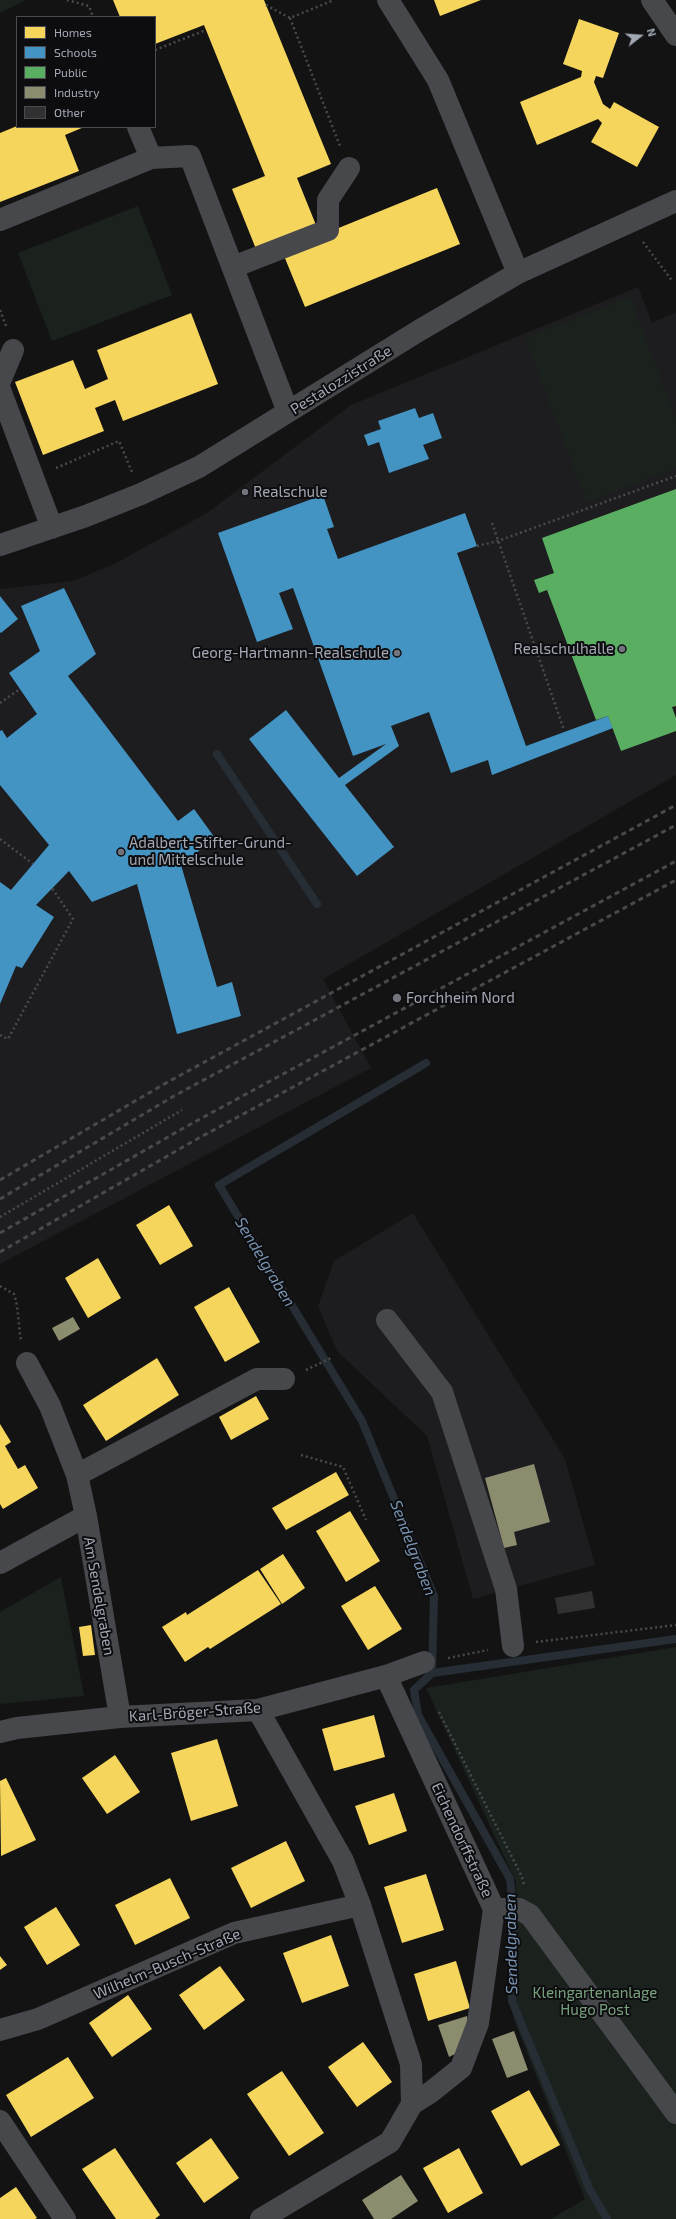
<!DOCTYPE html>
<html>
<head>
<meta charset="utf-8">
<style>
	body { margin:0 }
	#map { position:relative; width:676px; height:2219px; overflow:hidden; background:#131313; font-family:"Exo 2",sans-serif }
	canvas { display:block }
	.legend { position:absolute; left:16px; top:16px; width:140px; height:112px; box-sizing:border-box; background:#0d0d0f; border:1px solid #494b51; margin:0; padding:5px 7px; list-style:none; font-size:12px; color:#a3a8b5 }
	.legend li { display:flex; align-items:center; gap:8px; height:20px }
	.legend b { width:20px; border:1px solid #494b51 }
	.north { position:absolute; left:620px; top:16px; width:40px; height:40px; -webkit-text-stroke:3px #0d0d0f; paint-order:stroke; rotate:73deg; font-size:11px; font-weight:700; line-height:16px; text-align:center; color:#a3a8b5 }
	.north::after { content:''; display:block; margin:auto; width:14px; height:18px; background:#a3a8b5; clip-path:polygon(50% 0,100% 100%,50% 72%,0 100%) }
</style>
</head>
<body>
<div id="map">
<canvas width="676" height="2219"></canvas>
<ul class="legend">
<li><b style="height:11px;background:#f6d55c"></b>Homes</li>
<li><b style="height:11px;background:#4393c3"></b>Schools</li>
<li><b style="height:11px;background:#5aae61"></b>Public</li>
<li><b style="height:11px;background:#8c8c6e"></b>Industry</li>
<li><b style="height:11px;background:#313132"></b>Other</li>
</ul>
<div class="north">N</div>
</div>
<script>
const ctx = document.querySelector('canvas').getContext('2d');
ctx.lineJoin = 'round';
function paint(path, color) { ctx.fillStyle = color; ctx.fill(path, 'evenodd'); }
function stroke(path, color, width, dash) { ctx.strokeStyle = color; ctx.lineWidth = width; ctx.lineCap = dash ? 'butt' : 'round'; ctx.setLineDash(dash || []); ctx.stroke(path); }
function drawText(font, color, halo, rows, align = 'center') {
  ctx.font = font + ' "Exo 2",sans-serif'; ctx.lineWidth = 4; ctx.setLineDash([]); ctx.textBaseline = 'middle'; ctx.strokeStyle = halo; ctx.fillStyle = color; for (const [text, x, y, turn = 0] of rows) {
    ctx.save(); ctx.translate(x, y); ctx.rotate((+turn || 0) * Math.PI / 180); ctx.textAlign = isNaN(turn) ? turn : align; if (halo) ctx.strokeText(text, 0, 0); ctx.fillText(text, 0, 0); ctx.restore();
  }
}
paint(new Path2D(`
	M638,287L652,323L676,312V775L323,979L371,1068L0,1264V589L73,581L116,563L207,513L351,405Z
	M413,1213L565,1459L595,1565L473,1599L427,1436L337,1351L318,1306L334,1261Z`), '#1d1d1f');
paint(new Path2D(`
	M0,0H26L0,13Z
	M138,206L172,295L52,341L18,253Z
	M630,297L676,419V468L587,502L525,338Z
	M61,1577L84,1696L0,1704V1612Z
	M676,1647V2219H551L585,2199L513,2017L516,1882L426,1688Z`), '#1b221d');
paint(new Path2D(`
	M113,0H264L331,164L297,178L318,230L258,254L232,189L265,176L204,25L155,44V17H120Z
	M434,0H481L440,16Z
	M579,19L619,33L603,78L596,76L594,82L603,104L610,109L614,102L659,127L637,167L591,142L602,123L598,119L537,145L520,102L581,77L582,71L563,64Z
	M17,126L84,127L65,135L79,171L0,202V133Z
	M437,188L460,244L305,307L282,251Z
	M191,313L218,384L123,421L115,400L95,408L104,431L43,455L15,382L73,360L85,389L108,379L97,350Z
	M169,1205L193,1246L160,1265L136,1225Z
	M98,1258L121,1298L88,1318L65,1278Z
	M229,1287L260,1342L225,1362L194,1307Z
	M157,1358L179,1395L106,1441L83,1405Z
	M256,1396L269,1419L231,1440L219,1417Z
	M0,1424L11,1442L5,1446L18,1469L25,1465L38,1488L3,1509L0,1504Z
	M336,1472L349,1495L286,1530L272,1508Z
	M350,1511L380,1561L346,1582L316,1531Z
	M283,1554L305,1588L282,1604L260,1569Z
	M258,1570L281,1604L210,1649L208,1647L185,1662L162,1627L186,1612L187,1615Z
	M375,1586L402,1629L368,1650L341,1606Z
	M91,1625L95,1655L83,1656L79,1627Z
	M374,1715L385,1757L334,1771L322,1729Z
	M217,1739L238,1806L191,1821L171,1753Z
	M115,1755L140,1792L107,1814L82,1778Z
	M6,1778L36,1840L1,1856L0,1781Z
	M394,1793L407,1831L369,1845L355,1806Z
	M286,1841L305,1881L251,1908L231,1868Z
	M426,1874L444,1930L402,1943L384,1887Z
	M170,1878L190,1918L135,1945L115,1905Z
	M56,1907L80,1945L47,1965L24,1927Z
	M331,1935L349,1986L302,2003L283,1953Z
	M0,1956L7,1965L0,1970Z
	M456,1961L470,2008L428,2021L414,1974Z
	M220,1966L245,2000L204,2030L179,1995Z
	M128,1995L152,2029L112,2057L89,2023Z
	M363,2042L392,2082L357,2107L328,2067Z
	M68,2057L94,2098L31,2137L6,2095Z
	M282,2071L324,2133L289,2156L247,2094Z
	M529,2090L560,2145L521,2166L491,2111Z
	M211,2138L239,2178L204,2203L176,2163Z
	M115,2148L160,2215L155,2219H116L82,2169Z
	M459,2148L483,2193L448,2213L423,2168Z
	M16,2187L37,2218L35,2219H0V2198Z`), '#f6d55c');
paint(new Path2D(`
	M415,408L419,418L433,413L442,438L423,445L429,459L389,473L379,442L368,446L364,435L381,429L378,421Z
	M323,495L334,527L327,529L338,559L465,513L477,546L457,553L526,746L608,716L613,728L492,775L488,760L451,773L429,712L391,726L399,746L345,785L394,847L357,876L249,739L286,710L339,778L386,744L353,756L293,588L279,593L293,629L257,642L218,533Z
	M64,588L96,654L68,676L178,821L194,809L215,838L181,865L217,987L232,982L241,1016L177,1034L137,884L92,902L69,871L36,905L54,917L22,968L16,966L0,1004V882L11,890L49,845L0,785V731L2,730L7,738L37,714L9,673L40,651L21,606Z
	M0,596L18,619L1,633L0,632Z`), '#4393c3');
paint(new Path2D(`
	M676,489V706L672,707L676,718V731L621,751L608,716L596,720L547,590L539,593L534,580L554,573L542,538Z`), '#5aae61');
paint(new Path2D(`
	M73,1317L80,1329L59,1341L52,1328Z
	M534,1464L550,1522L514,1532L517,1545L504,1548L485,1478Z
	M467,2016L470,2033L461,2051L449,2057L438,2025Z
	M514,2031L528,2070L507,2078L492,2039Z
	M401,2175L418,2201L391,2219H374L362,2200Z`), '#8c8c6e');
stroke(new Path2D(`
	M217,754L317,904
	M426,1063L219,1185L362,1421L434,1596L432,1673L414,1690L418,1715L510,1879L514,1918L512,2001L590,2190L607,2219
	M432,1673L676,1639`), '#262d35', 8);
paint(new Path2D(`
	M592,1591L595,1608L558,1614L555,1598Z`), '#313132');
stroke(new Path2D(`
	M67,0L89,6L93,17
	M266,5L290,18L334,0
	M290,18L340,146
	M155,50L206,30
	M643,242L673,282
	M0,310L6,326
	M56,468L119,441L132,472
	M492,523L564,730
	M477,546L498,541L676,476
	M0,703L20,689
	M0,839L33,864
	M0,1035L8,1039L73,919L52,888
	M0,1217L182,1110
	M0,1286L14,1294C19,1309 18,1324 21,1340
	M306,1370L331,1358
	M301,1455L343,1467L366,1520
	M536,1642L676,1625
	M448,1658L488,1650
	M439,1712L522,1877L524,1885`), '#494a4e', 2.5, [2, 3]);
stroke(new Path2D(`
	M388,0L438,80L518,273
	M652,0L676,35
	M138,127L151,158L190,156L288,412
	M0,220L151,158
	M233,267L328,230V200L349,168
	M0,381L13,350
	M0,390L52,528
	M0,545L86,516L141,494L199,467L420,330L518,273L676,201
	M387,1320L442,1392L506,1589L513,1646
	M27,1363L50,1406L77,1475L86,1516L120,1717
	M77,1475L257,1379H284
	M0,1563L86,1516
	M386,1676L494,1909L478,2023L461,2068L431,2092L412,2104
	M258,1710L343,1861L360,1905L411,2064L412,2104L390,2142L261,2219
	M0,1732L17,1728L120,1717L258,1710L386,1676L424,1662
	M494,1909H519L530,1915L676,2113
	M0,2030L38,2019L234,1933L360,1905
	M0,2121L65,2219`), '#47484c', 22);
stroke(new Path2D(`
	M0,1180L166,1083L676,805
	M0,1199L174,1096L676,825
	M0,1233L189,1125L676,861
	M0,1252L197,1139L676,880`), '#47494c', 3, [5, 4]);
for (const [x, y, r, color] of [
	[245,492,4,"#71747c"],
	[622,649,4,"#71747c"],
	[397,653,4,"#71747c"],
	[121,852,4,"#71747c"],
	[397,998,5,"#71747c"]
]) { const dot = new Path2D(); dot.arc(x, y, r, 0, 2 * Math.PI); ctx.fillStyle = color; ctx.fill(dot); stroke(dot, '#0d0d0f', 1.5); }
drawText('15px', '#a3a8b5', '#0d0d0f', [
	["Pestalozzistraße",341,380,-32],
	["Am Sendelgraben",99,1596,80],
	["Karl-Bröger-Straße",195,1712,-4],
	["Eichendorffstraße",462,1840,65],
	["Wilhelm-Busch-Straße",167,1964,-23]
]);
drawText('15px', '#a3a8b5', '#0d0d0f', [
	["Realschule",253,492],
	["Realschulhalle",614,649,"right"],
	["Georg-Hartmann-Realschule",389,653,"right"],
	["Adalbert-Stifter-Grund-",129,843],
	["und Mittelschule",129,860],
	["Forchheim Nord",406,998]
], 'left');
drawText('15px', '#79a17e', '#0d0d0f', [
	["Kleingartenanlage",595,1993],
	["Hugo Post",595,2010]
]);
drawText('italic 16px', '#7994b2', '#0d0d0f', [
	["Sendelgraben",265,1262,59],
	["Sendelgraben",413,1548,69],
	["Sendelgraben",511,1944,-91]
]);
</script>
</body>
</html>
